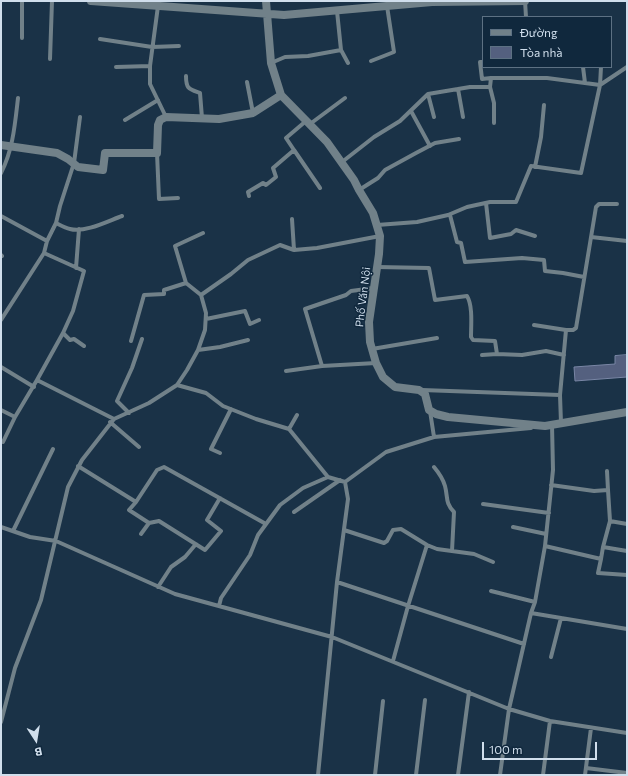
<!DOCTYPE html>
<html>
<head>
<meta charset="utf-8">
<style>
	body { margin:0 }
	#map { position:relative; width:628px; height:776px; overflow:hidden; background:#1a3247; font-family:Commissioner,sans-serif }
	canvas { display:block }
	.frame { position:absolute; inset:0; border:2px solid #d0deec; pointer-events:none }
	.legend { position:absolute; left:482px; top:16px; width:130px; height:52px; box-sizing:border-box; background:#10283d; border:1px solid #5d7183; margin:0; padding:5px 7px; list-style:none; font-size:12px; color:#d0deec }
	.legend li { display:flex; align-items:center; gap:8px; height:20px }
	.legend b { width:20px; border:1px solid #5d7183 }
	.north { position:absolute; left:16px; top:720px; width:40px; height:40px; -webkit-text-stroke:3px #10283d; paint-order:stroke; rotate:168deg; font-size:11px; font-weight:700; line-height:16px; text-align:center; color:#d0deec }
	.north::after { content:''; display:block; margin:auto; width:14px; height:18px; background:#d0deec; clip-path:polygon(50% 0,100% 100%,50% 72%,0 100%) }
	.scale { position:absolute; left:482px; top:742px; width:115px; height:18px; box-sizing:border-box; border:2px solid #d0deec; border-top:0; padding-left:5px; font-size:12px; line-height:14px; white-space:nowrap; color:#d0deec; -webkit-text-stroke:3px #10283d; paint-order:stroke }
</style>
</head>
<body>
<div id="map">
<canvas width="628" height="776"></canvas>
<div class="frame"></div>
<ul class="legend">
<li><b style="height:5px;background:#718189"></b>Đường</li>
<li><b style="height:11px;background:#54607f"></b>Tòa nhà</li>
</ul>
<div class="north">B</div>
<div class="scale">100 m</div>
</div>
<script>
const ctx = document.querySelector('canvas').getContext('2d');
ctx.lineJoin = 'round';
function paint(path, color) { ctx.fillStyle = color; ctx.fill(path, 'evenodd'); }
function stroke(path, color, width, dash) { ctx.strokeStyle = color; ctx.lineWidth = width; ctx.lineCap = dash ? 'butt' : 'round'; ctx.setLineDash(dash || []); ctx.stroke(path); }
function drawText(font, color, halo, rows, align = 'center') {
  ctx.font = font + ' Commissioner,sans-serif'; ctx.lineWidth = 3; ctx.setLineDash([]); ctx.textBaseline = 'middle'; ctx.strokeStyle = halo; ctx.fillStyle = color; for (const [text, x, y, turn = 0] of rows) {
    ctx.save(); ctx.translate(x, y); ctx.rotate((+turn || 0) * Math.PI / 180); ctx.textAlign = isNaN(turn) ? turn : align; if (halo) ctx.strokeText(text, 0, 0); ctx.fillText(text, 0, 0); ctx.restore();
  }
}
const building = new Path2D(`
	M627,355V377L575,381L574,367L615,364V356Z`);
paint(building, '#54607f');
stroke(building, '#7986a5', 1);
stroke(new Path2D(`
	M525,1L526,17
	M158,6L150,66V84L166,117
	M337,11L341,50
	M22,38V1
	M100,39L152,47L179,46
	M50,59L52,1
	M371,61L394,52L387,6
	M483,62H480L482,79L491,78
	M271,63L285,57L308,56L341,50L348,63
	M116,67L150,66
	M583,67L585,83
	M186,76C186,89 189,89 200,93L202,118
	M247,82L253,113
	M490,87L491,78H547L600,85L627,67
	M458,89L463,117
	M428,94L434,117
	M411,111L430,146
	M125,120L158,100
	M310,124L345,98
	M294,150L320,188
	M157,153L159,199L178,198
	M342,162L374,137L400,121L428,94L470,87H490L494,103V123
	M535,167L541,137L544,105
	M1,173C13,150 15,124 18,98
	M359,190L378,178L385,170L416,153L435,143L459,139
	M249,196L248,192L263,183L266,185L276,177L273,168L294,150L286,138L306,121
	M486,203L490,238L511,234L516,230L535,236
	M450,215L457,242L461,243L465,262L522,258L544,260L545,271L563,273L584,277
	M1,216L47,241
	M292,219L294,250
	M56,223L60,206L74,163L80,117
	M377,225L417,222L448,215L467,207L490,202H516L531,166L581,173L600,85L601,67
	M591,237L627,241
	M44,253L84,271L73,311L63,333L37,380L114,419
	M1,255L2,256
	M377,267L429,268L435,300L467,296C473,306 471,325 471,337L473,340L495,341L497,354
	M76,268L79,229
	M186,283L175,246L203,233
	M206,319L245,311L250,324L259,320
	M1,320L44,253L47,241L56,223C60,225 65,228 70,229C85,233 108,221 122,216
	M534,325L566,330
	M63,333L70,340L74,339L84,346
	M131,341L144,295L164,294V290L186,283L201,295L231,274L248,260L280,245L294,250L317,248L380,236
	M372,349L437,338
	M198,350L220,347L248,340
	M482,355L497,354L522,355L546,351L564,355
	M322,366L305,309L346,295L351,291L374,288
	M1,367L34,387
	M286,371L322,366L376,363
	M177,385L206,393L223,406L256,419L289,429L328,477L345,482
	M422,390L560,395
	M1,410L15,417
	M430,411L434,437
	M129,413L117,401L132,368L142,339
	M110,422L139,447
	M561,423L560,395L566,330H573L576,328L596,207L599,204H617
	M289,429L297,415
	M3,442L15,417L37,380
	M220,453L211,449L231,409
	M78,466L136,502L129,510L149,523
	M434,467C439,473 443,479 445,486C448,497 445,503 454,512L452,551
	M607,471L608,490
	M136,502L157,470L164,467L266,524
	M483,504L549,513
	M294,512L340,480
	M610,521L627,524
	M1,527L30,537L56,541L175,594L332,637L509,709L550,721L627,733
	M513,527L546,534
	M344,530L384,543L387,541L393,530L401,529L427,545L437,549L474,554L493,562
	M13,531L53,449
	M141,534L149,523L159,521L205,550L221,531L207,520L220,498
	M545,546L601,559L603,547L610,521L608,490L594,491L551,485
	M603,547L627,551
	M601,559L598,573L627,575
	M337,582L524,644
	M158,587L171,567L185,557L196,544
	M491,591L535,602
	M219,606L221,598L250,555L258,535L280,505L303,488L328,477
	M531,613L627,629
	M551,657L561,618
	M393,661L408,606L427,545
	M1,722L15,668L41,600L68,487L82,460L114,419L149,403L177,385L187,370L198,350L205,330L206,313L201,295
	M586,768L627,773
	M318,775L337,582L348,499L345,482L386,452L434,437L531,428
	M375,775L383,701
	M416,775L425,700
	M458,775L469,692
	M500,775L509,709L531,613L535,602L545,546L553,470L552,425
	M543,775L550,721
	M585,775L591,728`), '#718189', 4);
stroke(new Path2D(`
	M91,1L284,15L432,2L525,1
	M266,1L271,63L281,95L327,142L354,180L359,190L373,213L380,236L379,254L369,322L370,342L376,363L383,377L395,387L419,390L425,394L429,410L436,414L448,417L545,426L627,412
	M1,145L57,153L68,159L78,167L103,170L105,153H157L158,125L160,120L166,117L219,119L253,113L281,95`), '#718189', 8);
drawText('11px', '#d0deec', '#10283d', [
	["Phố Văn Nội",363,297,-83]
]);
</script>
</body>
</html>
